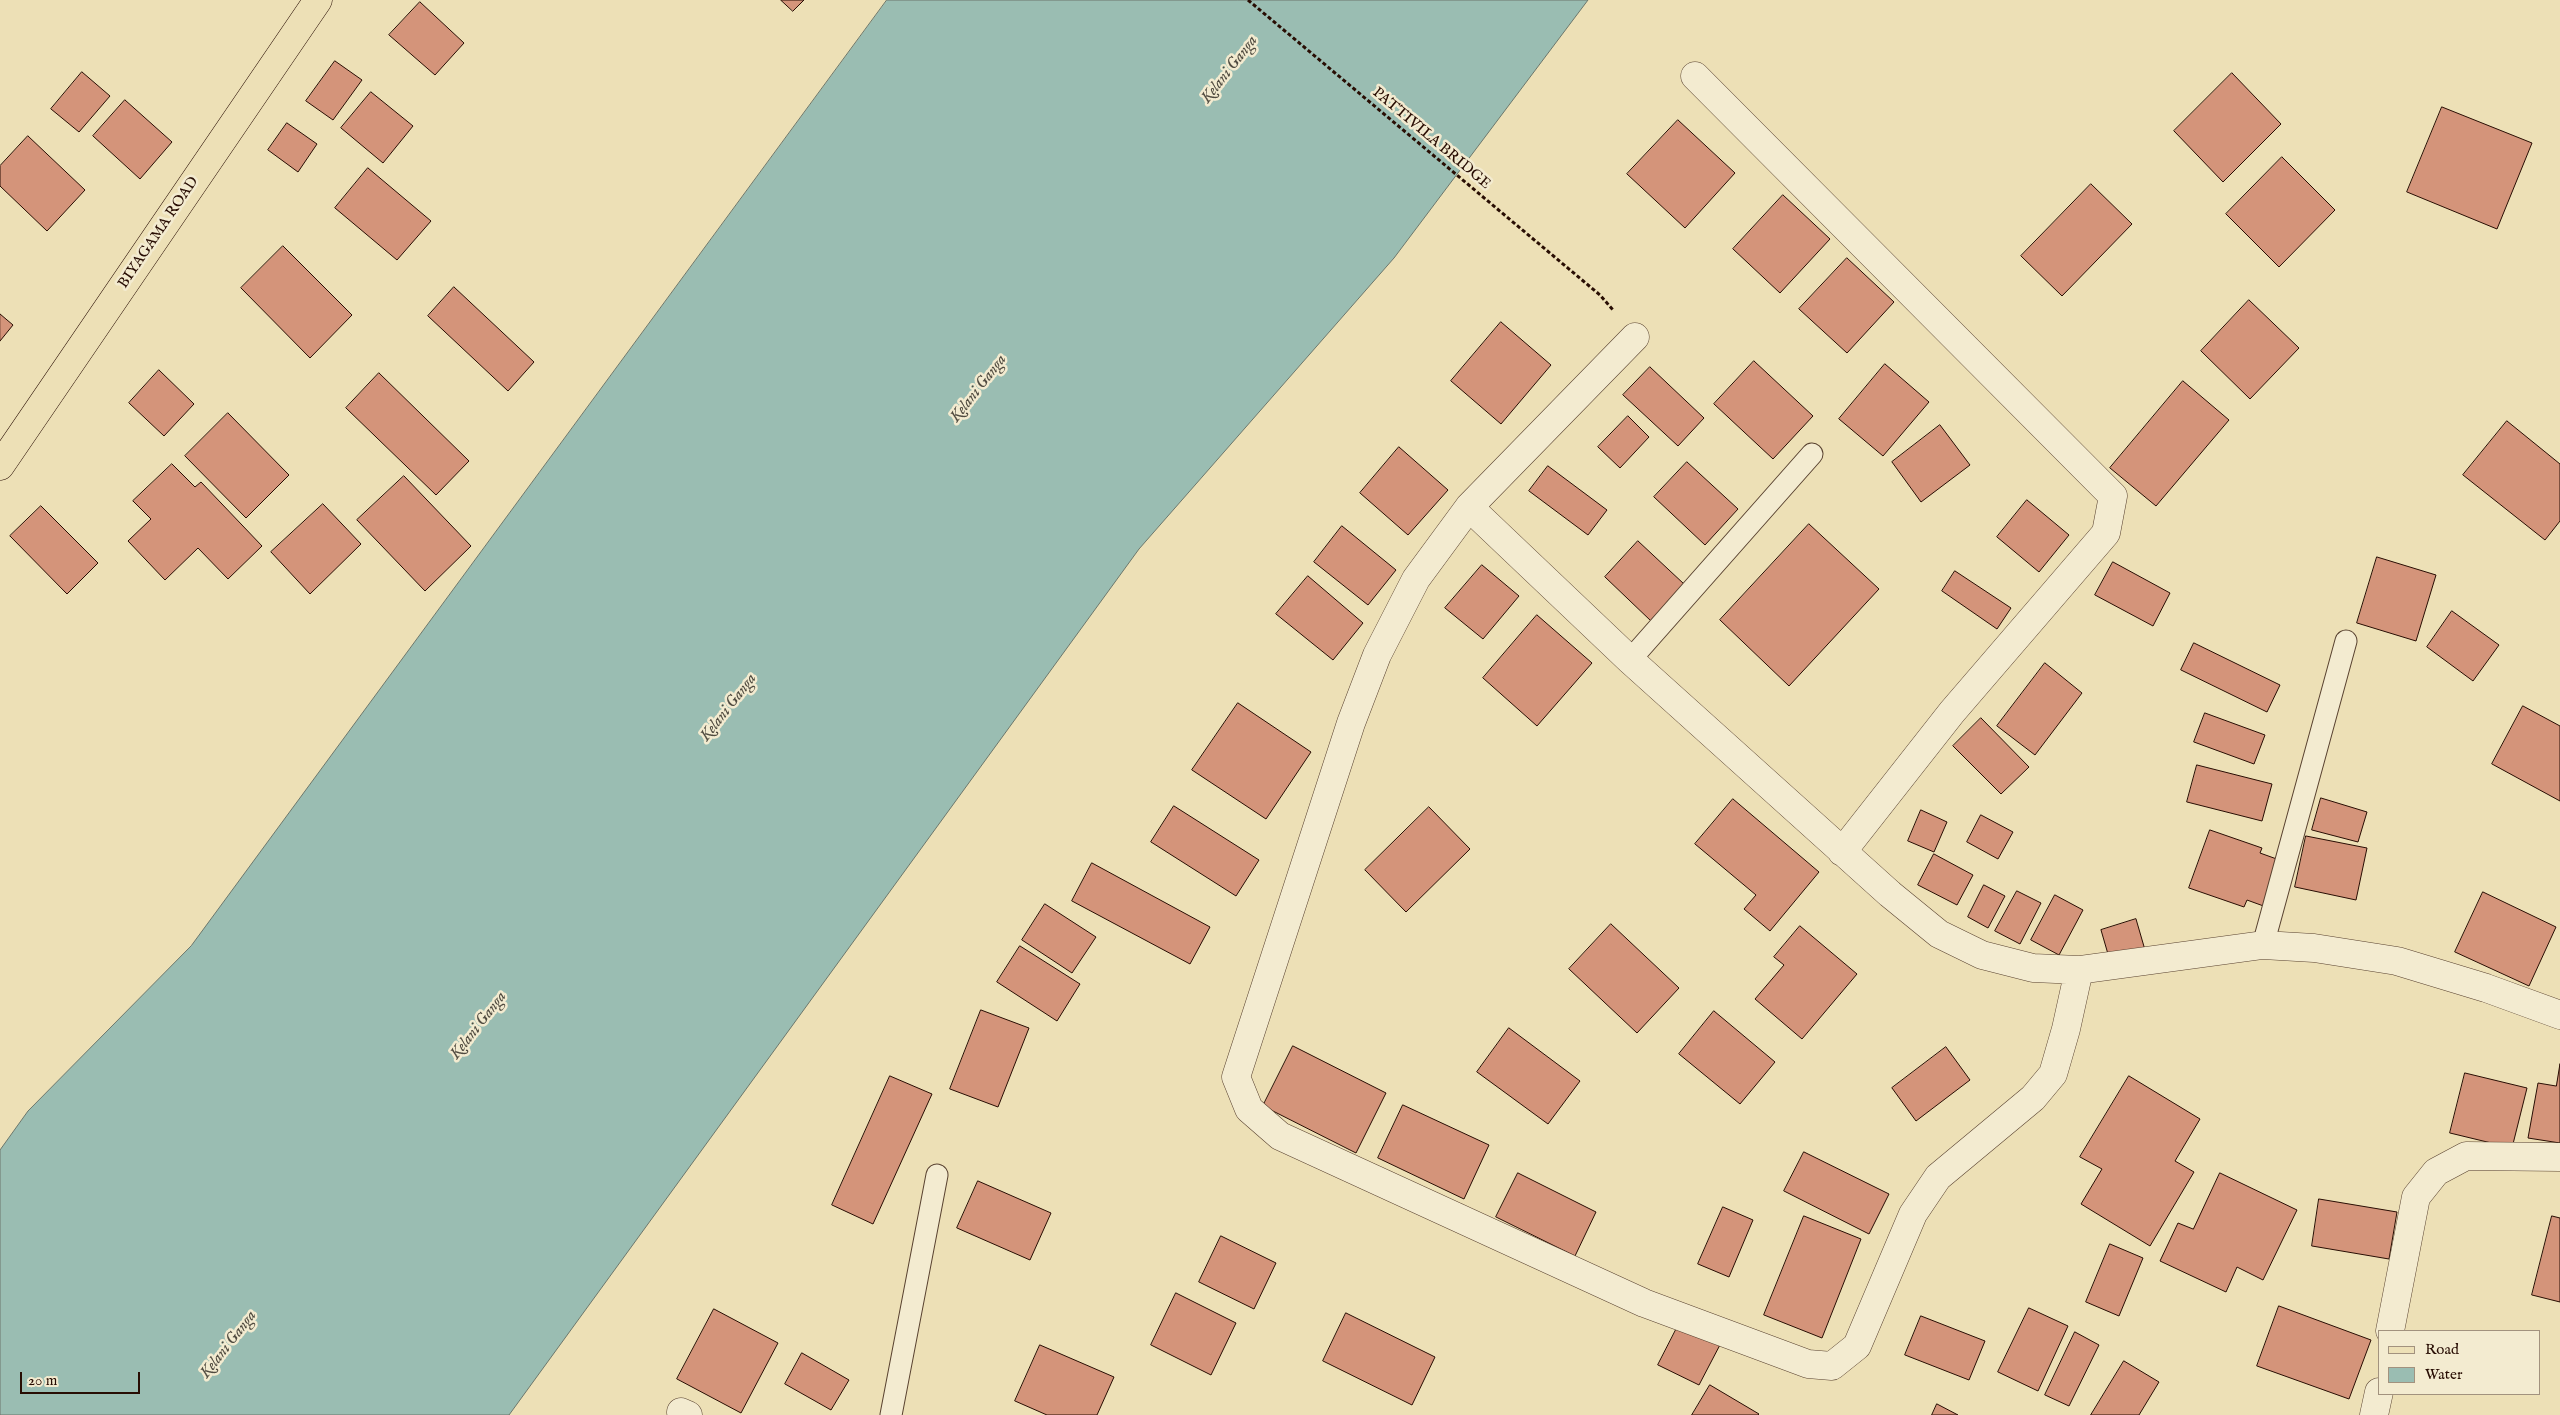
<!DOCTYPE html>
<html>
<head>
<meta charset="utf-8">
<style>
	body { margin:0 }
	#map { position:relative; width:2560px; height:1415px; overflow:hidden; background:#ede0b6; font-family:"IM FELL English",serif }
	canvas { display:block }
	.legend { position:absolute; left:2378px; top:1330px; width:162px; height:65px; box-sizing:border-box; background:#f3ebd0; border:1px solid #a2927e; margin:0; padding:6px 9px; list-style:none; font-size:15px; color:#280d03 }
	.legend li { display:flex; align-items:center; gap:10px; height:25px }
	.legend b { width:25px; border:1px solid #a2927e }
	.scale { position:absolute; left:20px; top:1372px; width:120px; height:22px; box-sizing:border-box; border:2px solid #280d03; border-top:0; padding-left:6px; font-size:15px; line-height:18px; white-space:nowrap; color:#280d03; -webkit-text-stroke:4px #f3ebd0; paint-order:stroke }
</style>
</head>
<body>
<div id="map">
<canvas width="2560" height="1415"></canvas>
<ul class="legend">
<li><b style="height:6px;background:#ede0b6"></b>Road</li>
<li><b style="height:14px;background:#9abdb2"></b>Water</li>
</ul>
<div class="scale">20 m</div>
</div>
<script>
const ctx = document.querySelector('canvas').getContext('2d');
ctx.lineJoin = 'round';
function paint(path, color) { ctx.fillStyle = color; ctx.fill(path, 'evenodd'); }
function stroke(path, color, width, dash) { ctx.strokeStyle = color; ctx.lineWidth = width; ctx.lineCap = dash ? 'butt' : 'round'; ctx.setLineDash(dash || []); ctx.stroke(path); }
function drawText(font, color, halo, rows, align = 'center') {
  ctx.font = font + ' "IM FELL English",serif'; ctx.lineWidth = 5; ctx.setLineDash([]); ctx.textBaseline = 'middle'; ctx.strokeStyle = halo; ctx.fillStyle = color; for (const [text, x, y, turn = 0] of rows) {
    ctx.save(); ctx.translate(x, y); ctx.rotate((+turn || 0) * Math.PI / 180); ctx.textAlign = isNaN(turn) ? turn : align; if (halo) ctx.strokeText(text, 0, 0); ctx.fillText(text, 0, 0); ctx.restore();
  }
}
const water = new Path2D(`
	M887,0H1588L1394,258L1139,549L509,1415H0V1150L28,1111L191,946Z`);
paint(water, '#9abdb2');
stroke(water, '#6c776c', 1);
const building = new Path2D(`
	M781,0H804L793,11Z
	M420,2L464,43L435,75L389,35Z
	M335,61L362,80L333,120L306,101Z
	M82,72L110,96L79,132L51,109Z
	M2232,73L2281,124L2223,182L2174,131Z
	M371,92L413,126L383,163L341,128Z
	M125,100L172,142L140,179L93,136Z
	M2442,107L2532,143L2497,229L2407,192Z
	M1678,120L1735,173L1685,228L1627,174Z
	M287,123L317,144L298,172L268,150Z
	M28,136L85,190L47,231L0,186V166Z
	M2282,157L2335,210L2279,267L2226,214Z
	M368,168L431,221L397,260L335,208Z
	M2091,184L2132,224L2062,296L2021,256Z
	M1783,195L1830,239L1780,293L1733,249Z
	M283,246L352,315L310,358L241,288Z
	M1847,258L1894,302L1847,353L1799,309Z
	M454,287L534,362L508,391L428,316Z
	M2249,300L2299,348L2250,399L2201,351Z
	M0,314L13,325L0,341Z
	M1501,322L1551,365L1501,424L1451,381Z
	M1754,361L1813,416L1773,459L1714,404Z
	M1885,364L1929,402L1883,456L1839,419Z
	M1650,367L1704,418L1678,446L1623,395Z
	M159,370L194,404L164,436L129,403Z
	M379,373L469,461L436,495L346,408Z
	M2183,381L2229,420L2156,506L2110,468Z
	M228,413L289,475L246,518L185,456Z
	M1628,416L1649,437L1620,468L1598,447Z
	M2507,421L2560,464V521L2545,540L2463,475Z
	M1940,425L1970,465L1921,502L1892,462Z
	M1399,447L1448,490L1408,535L1360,493Z
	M1687,462L1738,509L1705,545L1654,497Z
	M172,464L195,487L201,482L262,546L228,579L198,548L165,580L128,541L151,519L133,501Z
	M1548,466L1607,510L1588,535L1529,491Z
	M404,476L471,546L425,591L357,520Z
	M2027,500L2069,535L2039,572L1997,537Z
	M323,504L361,544L310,594L271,552Z
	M41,506L98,563L67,594L10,536Z
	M1809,524L1879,589L1789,686L1720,620Z
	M1342,526L1396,570L1368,605L1314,562Z
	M1638,541L1684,584L1651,621L1605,577Z
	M2377,557L2436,575L2416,641L2357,623Z
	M2113,562L2170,593L2153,626L2095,595Z
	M1482,565L1519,596L1483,639L1445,608Z
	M1955,571L2011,608L1997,629L1942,591Z
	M1308,576L1363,623L1333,660L1276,614Z
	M2452,611L2499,645L2473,681L2427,647Z
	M1537,615L1592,663L1537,726L1483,678Z
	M2194,643L2280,685L2267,712L2181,670Z
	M2045,663L2082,693L2035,755L1997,726Z
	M1238,703L1311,752L1266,819L1192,770Z
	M2523,706L2560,726V801L2492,764Z
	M2205,713L2265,735L2254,764L2194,742Z
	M1981,718L2029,767L2001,794L1953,746Z
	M2197,765L2272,784L2262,821L2187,802Z
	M2321,798L2367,812L2358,842L2312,830Z
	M1733,799L1819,872L1770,931L1744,909L1756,895L1695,844Z
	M1174,806L1259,860L1236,896L1151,842Z
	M1429,807L1470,849L1406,912L1365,870Z
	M1921,810L1947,822L1934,852L1908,841Z
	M1981,815L2013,832L1998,859L1967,842Z
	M2210,830L2262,848L2260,853L2285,862L2269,908L2247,900L2244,907L2189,888Z
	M2306,836L2367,848L2356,900L2295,887Z
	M1934,854L1973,875L1957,905L1918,885Z
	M1092,863L1210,927L1190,964L1072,901Z
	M1984,885L2005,896L1988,928L1968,917Z
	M2017,891L2041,903L2020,944L1995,931Z
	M2483,892L2556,927L2529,986L2455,952Z
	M2055,895L2083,910L2059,955L2031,940Z
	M1045,904L1096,937L1072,973L1022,940Z
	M2136,919L2145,950L2110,961L2101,930Z
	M1611,924L1679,988L1637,1033L1569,969Z
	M1800,926L1857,974L1802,1039L1755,999L1784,965L1774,957Z
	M1020,946L1080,984L1057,1021L997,982Z
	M981,1010L1029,1028L998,1107L950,1089Z
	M1714,1011L1775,1062L1740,1104L1679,1054Z
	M1509,1028L1580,1081L1548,1124L1477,1072Z
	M1293,1046L1386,1093L1356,1153L1263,1106Z
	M1946,1047L1970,1080L1916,1121L1892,1088Z
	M2560,1064V1143L2528,1138L2538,1083L2556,1086Z
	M2465,1073L2527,1088L2512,1148L2450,1133Z
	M890,1076L932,1094L873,1224L832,1205Z
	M2129,1076L2200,1119L2175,1161L2194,1172L2150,1246L2081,1204L2102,1169L2080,1157Z
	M1403,1105L1489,1145L1464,1199L1378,1158Z
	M1804,1152L1889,1194L1869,1234L1784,1191Z
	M1518,1173L1596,1212L1575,1256L1496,1217Z
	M2220,1173L2297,1210L2263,1280L2237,1267L2226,1292L2160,1261L2178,1223L2193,1229Z
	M978,1181L1051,1213L1030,1260L957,1228Z
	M2319,1199L2397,1212L2389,1259L2312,1246Z
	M1723,1207L1753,1220L1729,1277L1698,1264Z
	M1804,1216L1861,1239L1822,1338L1764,1315Z
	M2552,1216L2560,1218V1302L2532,1295Z
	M1221,1236L1276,1263L1254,1309L1199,1282Z
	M2110,1244L2143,1258L2119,1316L2086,1302Z
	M1176,1293L1236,1323L1211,1375L1151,1345Z
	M2279,1306L2371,1340L2349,1399L2257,1366Z
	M2029,1308L2068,1326L2038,1391L1998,1372Z
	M714,1309L778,1343L741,1413L677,1379Z
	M1346,1313L1435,1357L1412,1405L1323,1361Z
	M1921,1316L1985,1341L1969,1380L1905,1355Z
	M1681,1320L1722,1341L1699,1385L1658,1365Z
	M2075,1332L2099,1345L2069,1406L2045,1395Z
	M1040,1345L1114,1377L1097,1415H1047L1015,1401Z
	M802,1353L849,1380L831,1410L785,1384Z
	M2124,1361L2159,1382L2139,1415H2091Z
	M1710,1385L1759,1414L1758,1415H1692Z
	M1937,1404L1958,1415H1932Z`);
paint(building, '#d4947a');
stroke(building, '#280d03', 1);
const lane = new Path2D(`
	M1630,660L1812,454
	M2263,945L2346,641
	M891,1415L937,1175`);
const street = new Path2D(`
	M1695,76L2113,496L2106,533L1952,712L1842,852
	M1635,337L1469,507L1416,579L1377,655L1351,723L1236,1077L1249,1109L1280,1136L1644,1303L1808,1364L1832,1366L1857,1346L1913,1214L1938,1177L2033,1098L2053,1074L2066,1029L2079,970
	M1469,507L1630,660L1890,894L1939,934L1982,955L2033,968L2079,970L2263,945L2314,948L2397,961L2486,988L2560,1015
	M2390,1331L2416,1197L2436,1172L2466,1156L2560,1157
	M681,1412L688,1415
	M2374,1415L2379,1392`);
const primary = new Path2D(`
	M0,466L318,0`);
stroke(lane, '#594230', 23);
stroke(street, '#594230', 29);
stroke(primary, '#280d03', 29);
stroke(new Path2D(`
	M1248,0L1600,295L1613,310`), '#280d03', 3, [4, 2.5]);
stroke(lane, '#f3ebd0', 21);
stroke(street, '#f3ebd0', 28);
stroke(primary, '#ede0b6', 28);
drawText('15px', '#280d03', '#f3ebd0', [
	["PATTIVILA BRIDGE",1431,139,40],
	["BIYAGAMA ROAD",159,233,-56]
]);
drawText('italic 16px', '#504b40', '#f3ebd0', [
	["Kelani Ganga",1230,70,-52],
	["Kelani Ganga",979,389,-52],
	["Kelani Ganga",729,708,-52],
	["Kelani Ganga",479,1026,-52],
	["Kelani Ganga",229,1345,-52]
]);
</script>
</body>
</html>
